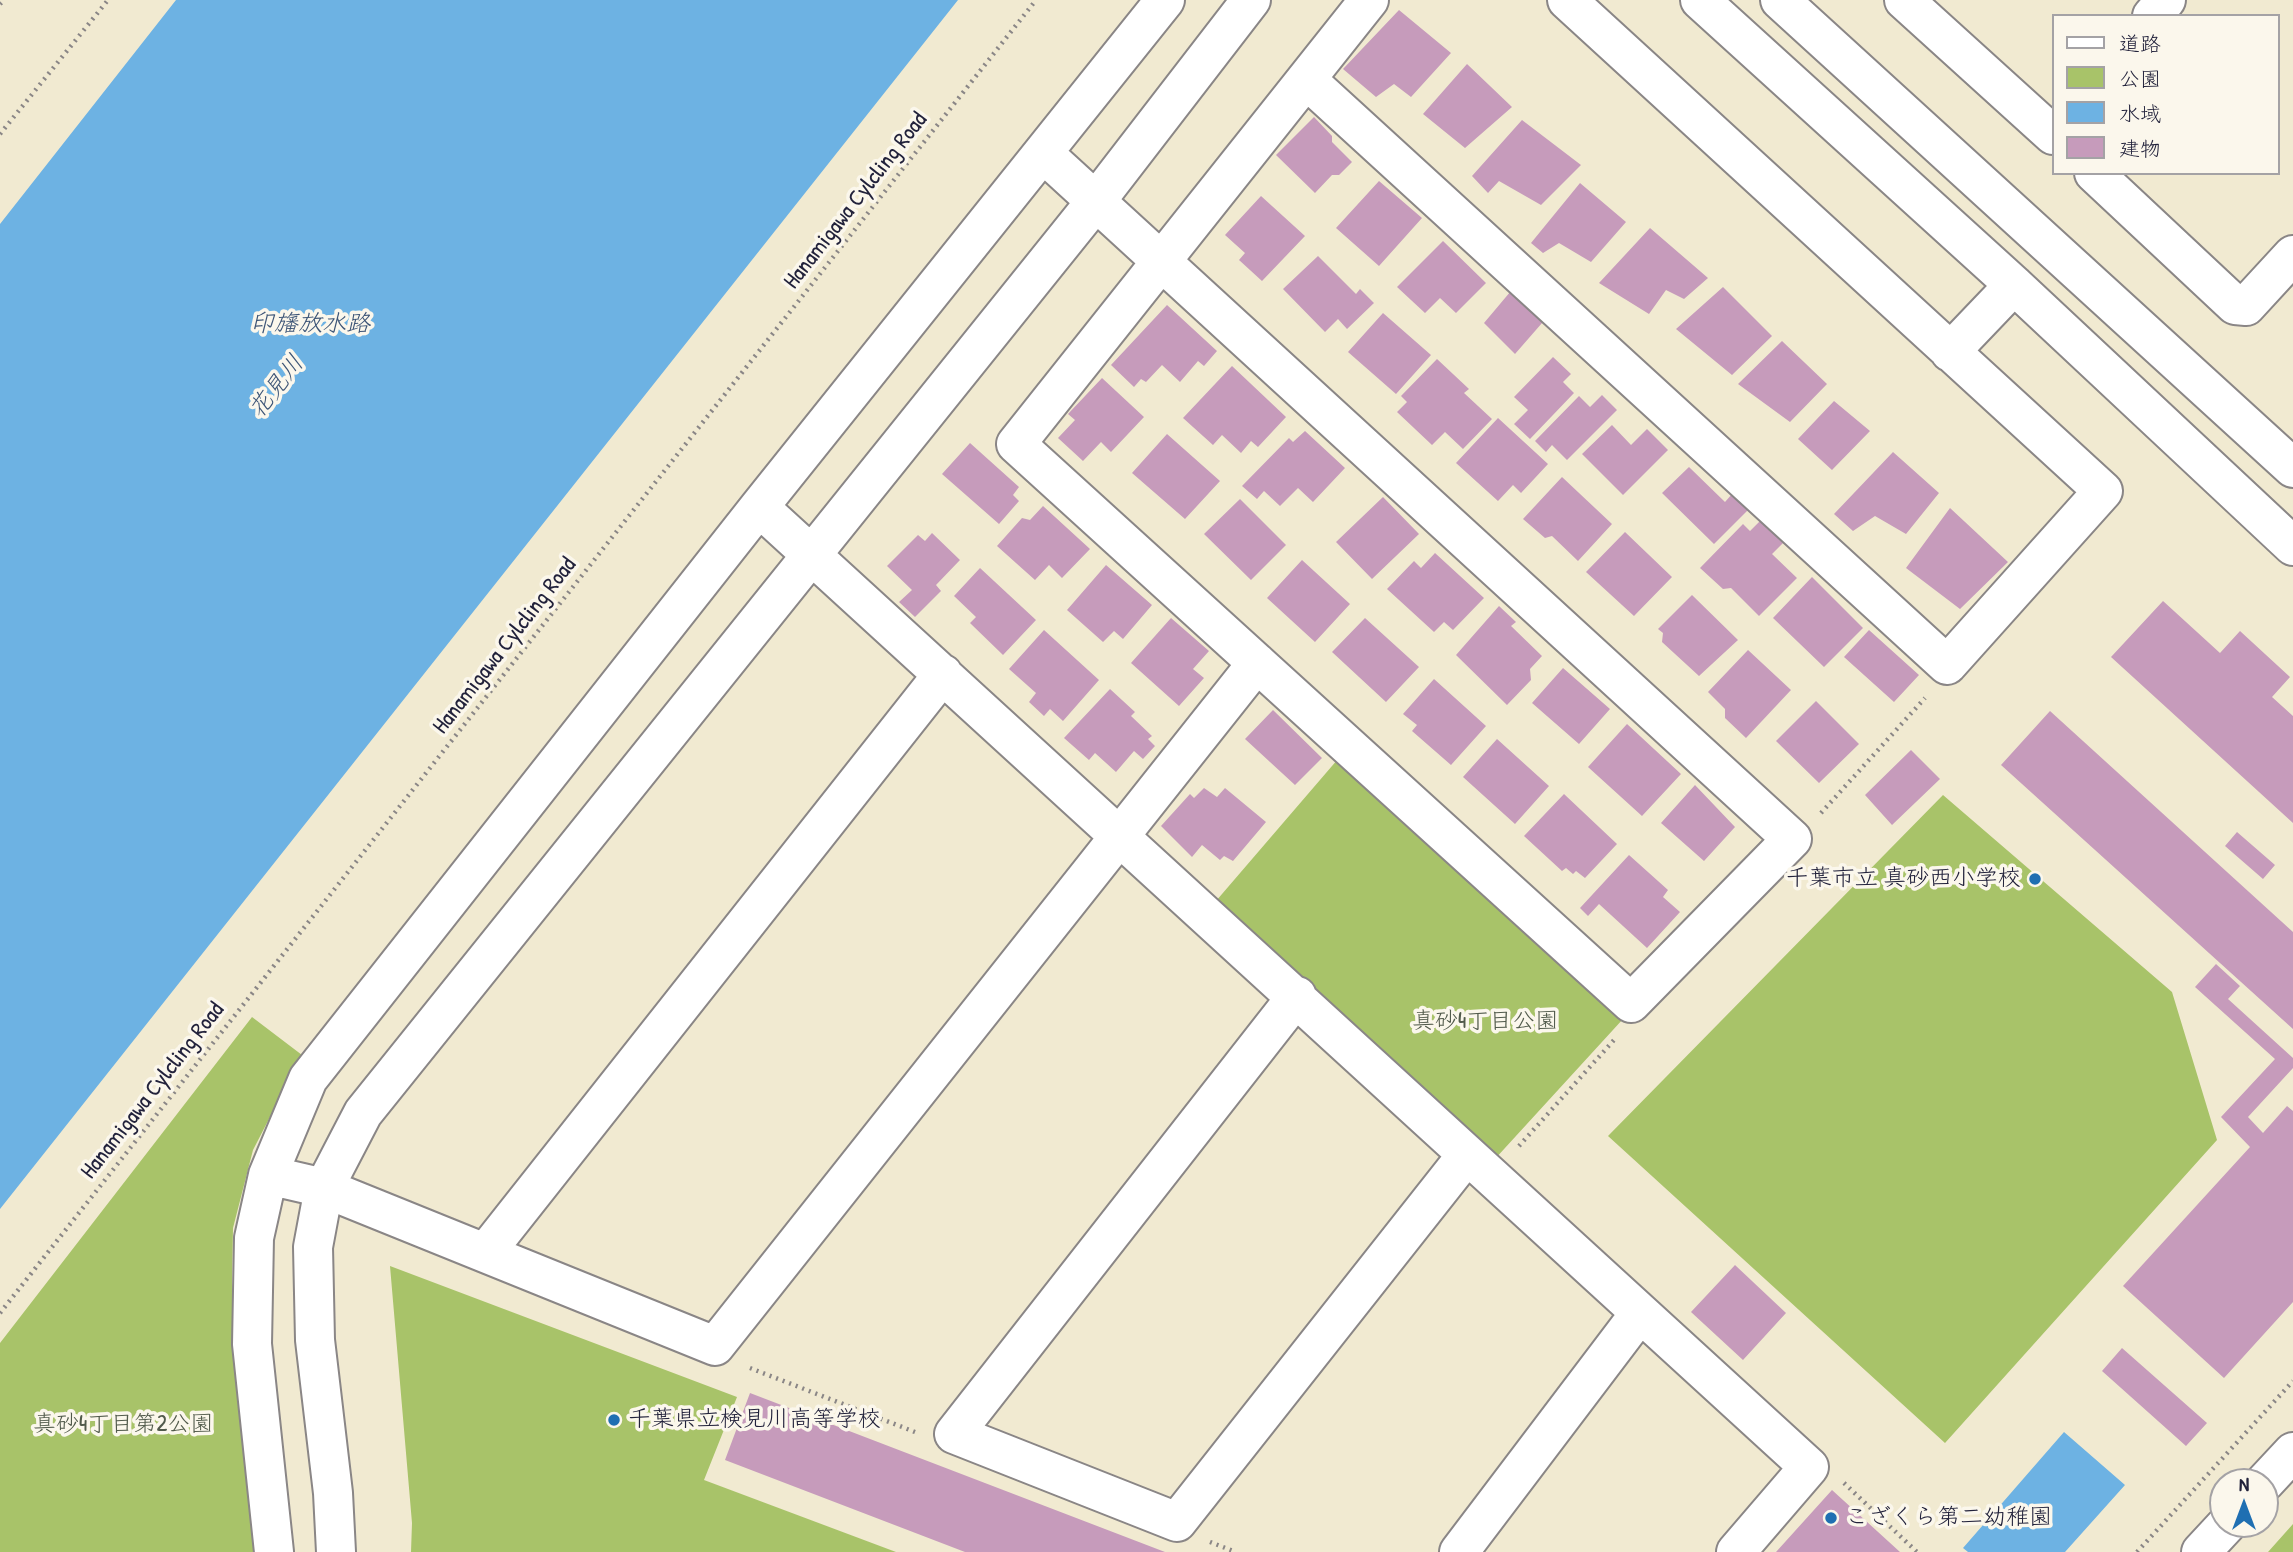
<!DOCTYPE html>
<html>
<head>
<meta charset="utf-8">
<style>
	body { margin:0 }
	#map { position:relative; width:2293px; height:1552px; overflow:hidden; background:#f1ead1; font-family:"Patrick Hand","Klee One",sans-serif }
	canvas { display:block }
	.legend { position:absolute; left:2052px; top:14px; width:228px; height:161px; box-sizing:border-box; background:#fbf7ec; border:2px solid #a4a2a5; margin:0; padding:9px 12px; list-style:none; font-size:21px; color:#22223b }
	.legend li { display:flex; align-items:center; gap:14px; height:35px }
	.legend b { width:35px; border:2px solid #a4a2a5 }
	.north { position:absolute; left:2209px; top:1468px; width:70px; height:70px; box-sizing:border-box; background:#fbf7ec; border:2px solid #a4a2a5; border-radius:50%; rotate:0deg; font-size:19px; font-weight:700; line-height:28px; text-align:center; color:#22223b }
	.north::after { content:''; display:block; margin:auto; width:24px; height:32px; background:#1f6fb2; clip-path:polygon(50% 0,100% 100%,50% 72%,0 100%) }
</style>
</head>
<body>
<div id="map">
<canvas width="2293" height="1552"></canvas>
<ul class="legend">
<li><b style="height:9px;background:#fff"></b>道路</li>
<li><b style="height:19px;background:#a8c369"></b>公園</li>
<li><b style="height:19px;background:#6db2e3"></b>水域</li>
<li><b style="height:19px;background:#c69bbb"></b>建物</li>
</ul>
<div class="north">N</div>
</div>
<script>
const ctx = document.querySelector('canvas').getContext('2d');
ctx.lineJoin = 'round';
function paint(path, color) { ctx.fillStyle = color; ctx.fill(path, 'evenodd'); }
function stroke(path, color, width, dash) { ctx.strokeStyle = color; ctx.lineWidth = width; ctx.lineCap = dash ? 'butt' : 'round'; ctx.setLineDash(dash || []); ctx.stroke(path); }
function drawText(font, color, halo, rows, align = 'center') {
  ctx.font = font + ' "Patrick Hand","Klee One",sans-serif'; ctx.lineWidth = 7; ctx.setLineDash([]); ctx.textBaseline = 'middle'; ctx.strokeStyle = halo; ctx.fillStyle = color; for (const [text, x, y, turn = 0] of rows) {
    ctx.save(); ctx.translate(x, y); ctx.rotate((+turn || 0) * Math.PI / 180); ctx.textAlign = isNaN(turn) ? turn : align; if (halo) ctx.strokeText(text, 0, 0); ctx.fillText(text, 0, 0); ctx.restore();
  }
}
paint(new Path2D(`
	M1338,759L1623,1019L1494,1160L1216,901Z
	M1943,795L2172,992L2217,1140L1945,1443L1608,1136Z
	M252,1017L302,1055L253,1150L233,1228L232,1283L256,1515V1552H0V1343Z
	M390,1266L737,1397L704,1480L896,1552H411L412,1523Z
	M2293,1524V1552H2268Z`), '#a8c369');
paint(new Path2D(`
	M176,0H958L0,1209V224Z
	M2064,1432L2125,1485L2065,1552H1968L1963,1548Z`), '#6db2e3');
paint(new Path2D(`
	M1399,10L1451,53L1411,97L1394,84L1376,97L1343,69Z
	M1467,64L1512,107L1465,148L1423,114Z
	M1314,117L1332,136V142L1352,162L1339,175H1332L1315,193L1276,155Z
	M1522,120L1581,165L1541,205L1499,181L1488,193L1472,176Z
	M1379,181L1422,218L1379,266L1336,228Z
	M1580,183L1626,222L1591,262L1559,243L1543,253L1531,243Z
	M1261,196L1305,236L1262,281L1239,260L1245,253L1225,235Z
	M1650,228L1708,278L1684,299L1666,290L1649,314L1599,283Z
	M1443,241L1486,283L1456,313L1440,298L1425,313L1397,287Z
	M1318,256L1356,294L1360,289L1374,303L1347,329L1338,319L1325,332L1283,289Z
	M1516,285L1549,315L1515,354L1484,323Z
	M1723,287L1772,336L1732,375L1676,329Z
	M1167,305L1217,351L1204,366L1198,361L1180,382L1162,365L1146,382L1141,379L1134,387L1111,365Z
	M1383,313L1431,355L1396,394L1348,352Z
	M1782,341L1827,384L1790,422L1738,384Z
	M1553,357L1571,374L1563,382L1574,393L1530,439L1514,424L1528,410L1514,397Z
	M1437,359L1469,389L1464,393L1492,419L1463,449L1445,432L1432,445L1397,412L1407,402L1401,396Z
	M1232,366L1286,417L1258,447L1251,441L1241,453L1222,435L1213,445L1183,418Z
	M1102,378L1144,417L1111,452L1101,442L1083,461L1058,438L1075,420L1068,414Z
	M1602,395L1617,410L1567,460L1552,445L1546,452L1535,441L1579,396L1590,407Z
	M1834,401L1870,431L1832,470L1798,439Z
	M1498,418L1548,464L1521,493L1513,485L1498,501L1456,463Z
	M1612,425L1631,445L1647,429L1668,450L1623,495L1582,454Z
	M1305,431L1345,468L1313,502L1298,488L1280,506L1264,491L1257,499L1242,486L1289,438L1293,442Z
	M1167,434L1220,481L1185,519L1132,473Z
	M970,443L1019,487L1013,495L1019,501L999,524L942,474Z
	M1893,452L1939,493L1906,534L1875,516L1853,531L1834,514Z
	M1689,467L1725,502L1732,494L1748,510L1714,544L1662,493Z
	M1562,477L1612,524L1578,561L1552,536L1545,538L1523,519Z
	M1383,497L1419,534L1372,579L1336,542Z
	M1240,499L1286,545L1251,580L1204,534Z
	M1043,506L1090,549L1062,578L1049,565L1035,580L997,546L1022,518L1030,520Z
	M1950,508L2008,562L1960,609L1906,568Z
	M1760,521L1783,543L1772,554L1797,578L1759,616L1731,588L1723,589L1700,568L1743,524L1750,531Z
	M1625,532L1672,577L1634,616L1586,572Z
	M932,533L960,560L936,585L941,591L915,617L899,602L912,590L887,566L918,535L925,541Z
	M1435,553L1484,598L1453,630L1444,622L1434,632L1387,589L1414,561L1421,568Z
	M1302,560L1350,604L1315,642L1267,598Z
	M1106,565L1152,605L1123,639L1114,631L1103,642L1067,610Z
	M980,568L1036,620L1003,655L970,623L976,617L954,596Z
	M1812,577L1863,628L1824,667L1773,618Z
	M1692,595L1738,640L1699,676L1662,642L1663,633L1658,629Z
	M2163,601L2220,653L2240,631L2290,677L2272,697L2293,716V823L2111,657Z
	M1499,606L1516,622L1511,626L1542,656L1530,669L1531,680L1507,705L1456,655Z
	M1171,618L1209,651L1193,669L1204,678L1179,706L1131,663Z
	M1365,618L1419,667L1386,702L1332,652Z
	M1044,630L1099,680L1063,721L1050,709L1044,716L1029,702L1036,693L1009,669Z
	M1869,630L1919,675L1894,702L1844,657Z
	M1748,650L1791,690L1746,738L1725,718V709L1708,692Z
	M1563,668L1610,709L1579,744L1532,703Z
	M1434,679L1486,726L1451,765L1412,731L1417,725L1403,714Z
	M1110,689L1135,712L1131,716L1152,736L1148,739L1155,746L1143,759L1134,751L1116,772L1095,753L1089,760L1064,738Z
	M1816,701L1859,744L1819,783L1776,741Z
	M1273,710L1322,758L1295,785L1245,739Z
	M2050,711L2293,932V1029L2001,765Z
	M1627,724L1681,774L1642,816L1588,767Z
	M1497,739L1549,786L1515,824L1463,777Z
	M1911,750L1940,779L1892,825L1865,795Z
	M1695,785L1735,827L1704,861L1661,823Z
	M1204,788L1217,797L1225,788L1266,822L1233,861L1224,856L1220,860L1202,845L1192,857L1161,826L1190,794L1194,798Z
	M1564,794L1617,844L1585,878L1576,871L1573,874L1566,868L1562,871L1524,836Z
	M2237,832L2275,865L2263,879L2225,846Z
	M1629,855L1668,890L1663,897L1680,912L1647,948L1599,904L1588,916L1580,908Z
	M2216,964L2240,986L2228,999L2293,1058V1068L2248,1117L2263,1133L2287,1106L2293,1111V1302L2224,1378L2123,1286L2250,1147L2221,1117L2275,1059L2195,987Z
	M1735,1265L1786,1313L1743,1360L1691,1312Z
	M2122,1348L2207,1423L2186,1446L2102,1371Z
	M750,1393L1165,1552H965L725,1460Z
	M1832,1490L1900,1552H1776Z`), '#c69bbb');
const minor = new Path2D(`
	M1700,0L2014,285L2293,546
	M1780,0L2293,468
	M1904,0L2053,135
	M2152,16L2166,0
	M1307,80L1947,665L2103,491L1567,0
	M1043,153L1792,839L1631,1003L1016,444L1369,0
	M2094,173L2235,305L2246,306L2293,255
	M1950,352L2014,285
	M759,507L1809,1467L1736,1552
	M1297,996L954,1434L1177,1522L1466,1156
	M268,1175L324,1188L715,1346L1257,663
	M486,1252L943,674
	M2265,1482L2293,1452
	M274,1552L252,1344L254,1238L268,1175L308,1079L759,507L1165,0
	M336,1552L333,1493L315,1340L313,1247L324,1188L363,1113L1096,201L1251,0
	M1459,1552L1640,1313
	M2201,1552L2227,1524`);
stroke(minor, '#8a8686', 42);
stroke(new Path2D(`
	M0,4L4,0
	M0,134L108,0
	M1821,813L1925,698
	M1519,1146L1614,1040
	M0,1313L1036,0
	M750,1368L915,1432
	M1844,1483L1917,1552
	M1210,1542L1236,1552
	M2137,1552L2293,1381`), '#8a8686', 4.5, [2, 5]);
stroke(minor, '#fff', 38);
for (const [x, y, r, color] of [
	[2035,879,7,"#1f6fb2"],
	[614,1420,7,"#1f6fb2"],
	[1831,1518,7,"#1f6fb2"]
]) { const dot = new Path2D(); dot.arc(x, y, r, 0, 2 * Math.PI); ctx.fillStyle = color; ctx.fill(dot); stroke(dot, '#fbf7ec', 2.5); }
drawText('23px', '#22223b', '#fbf7ec', [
	["Hanamigawa Cylcling Road",856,201,-52],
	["Hanamigawa Cylcling Road",505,646,-52],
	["Hanamigawa Cylcling Road",153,1091,-52]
]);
drawText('23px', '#22223b', '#fbf7ec', [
	["千葉市立 真砂西小学校",2021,879,"right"],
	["千葉県立検見川高等学校",628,1420],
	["こざくら第二幼稚園",1845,1518]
], 'left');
drawText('23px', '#515a4b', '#fbf7ec', [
	["真砂4丁目公園",1485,1022],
	["真砂4丁目第2公園",123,1425]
]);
drawText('italic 24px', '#3c5476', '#fbf7ec', [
	["印旛放水路",310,325],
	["花見川",277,387,-52]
]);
</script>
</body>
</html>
